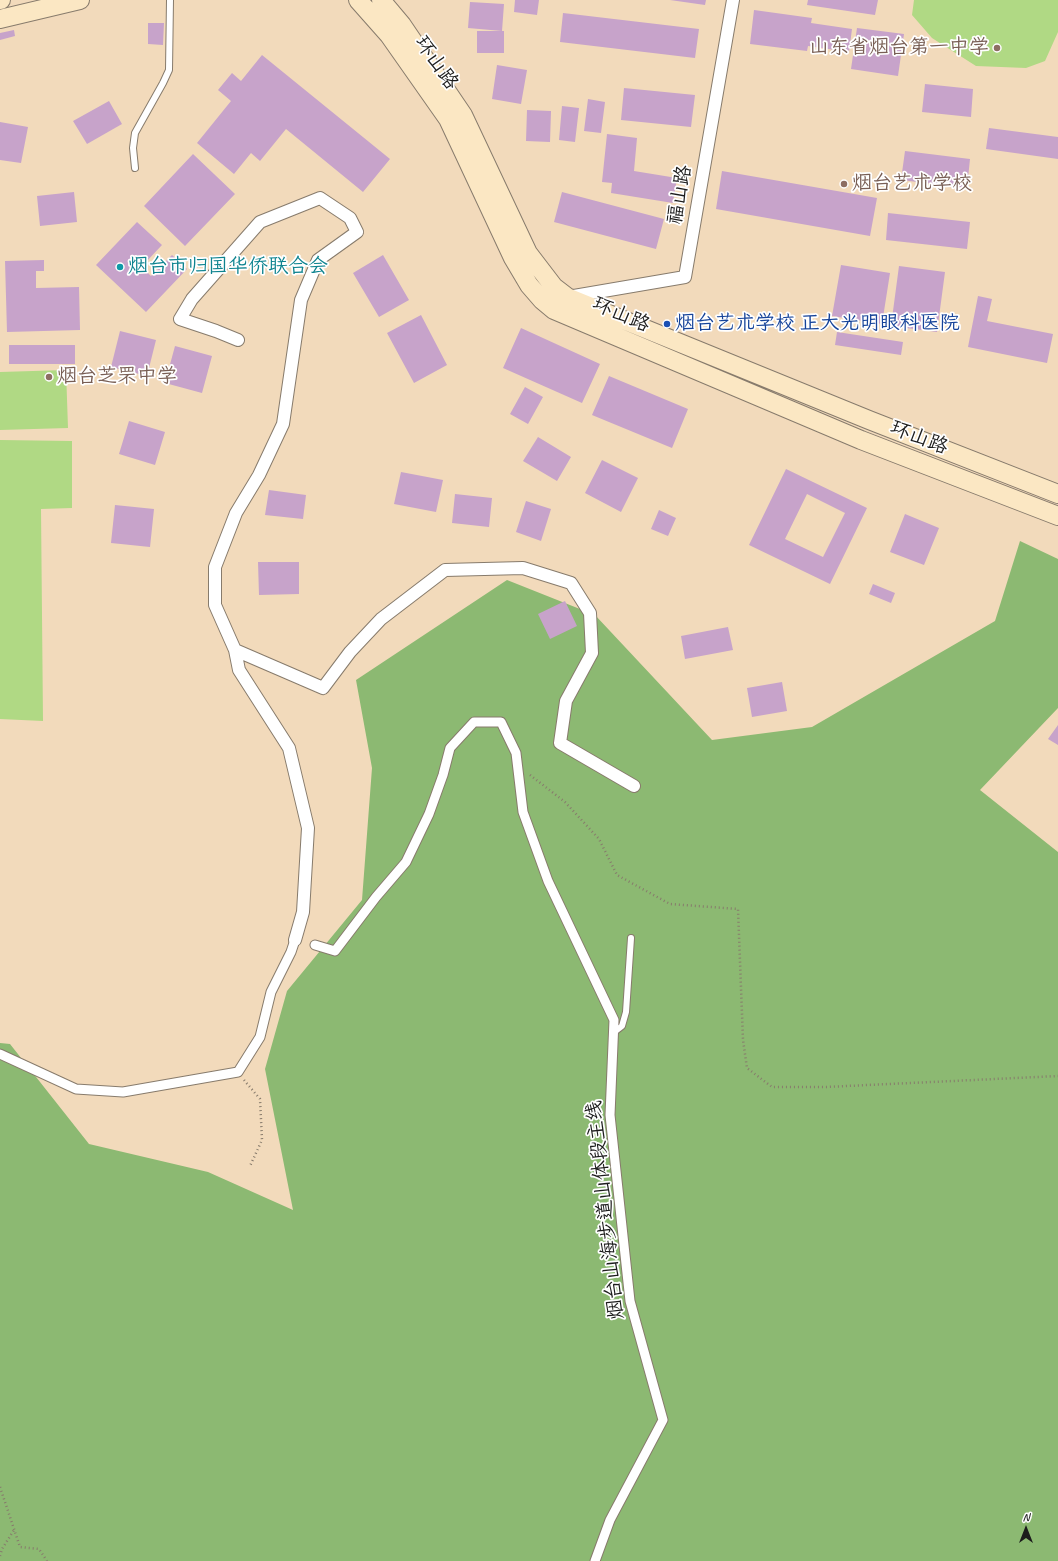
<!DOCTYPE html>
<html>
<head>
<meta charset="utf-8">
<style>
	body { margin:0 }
	#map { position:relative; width:1058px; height:1561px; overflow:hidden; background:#f2dabb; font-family:Caveat,sans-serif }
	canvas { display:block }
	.north { position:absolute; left:1006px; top:1509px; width:40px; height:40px; -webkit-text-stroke:3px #fff; paint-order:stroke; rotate:0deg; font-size:11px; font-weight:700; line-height:16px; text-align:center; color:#1c1c1c }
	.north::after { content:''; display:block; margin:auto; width:14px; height:18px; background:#1c1c1c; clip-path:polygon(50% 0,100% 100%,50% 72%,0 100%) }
</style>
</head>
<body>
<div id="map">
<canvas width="1058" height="1561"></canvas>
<div class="north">N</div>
</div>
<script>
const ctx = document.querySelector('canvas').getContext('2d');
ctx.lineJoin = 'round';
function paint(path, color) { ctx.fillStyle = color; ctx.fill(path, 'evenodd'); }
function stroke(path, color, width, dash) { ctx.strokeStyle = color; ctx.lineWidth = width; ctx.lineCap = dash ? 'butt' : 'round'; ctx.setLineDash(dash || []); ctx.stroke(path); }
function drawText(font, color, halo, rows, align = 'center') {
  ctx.font = font + ' Caveat,"LXGW WenKai TC",sans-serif'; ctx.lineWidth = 3.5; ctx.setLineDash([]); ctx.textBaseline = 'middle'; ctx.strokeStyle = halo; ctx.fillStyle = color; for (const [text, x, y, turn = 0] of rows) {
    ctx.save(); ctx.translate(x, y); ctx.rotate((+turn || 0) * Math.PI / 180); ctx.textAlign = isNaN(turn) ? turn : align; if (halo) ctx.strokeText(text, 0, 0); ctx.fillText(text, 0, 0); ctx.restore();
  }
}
paint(new Path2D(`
	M914,0H1058V32L1045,61L1026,68L976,66L932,38L912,15Z
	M66,370L68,428L0,430V372Z
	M0,440L72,441V508L41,509L43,721L0,719Z`), '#b0d984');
paint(new Path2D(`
	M1020,541L1058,559V708L980,790L1058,852V1561H0V1043L10,1044L89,1144L208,1172L293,1210L265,1069L287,991L362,900L372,768L356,680L507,580L595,615L712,740L812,727L995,621Z`), '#8cb972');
paint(new Path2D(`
	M515,0H539L537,15L514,12Z
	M670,0H706L705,5Z
	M808,0H878L875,15L807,5Z
	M470,2L504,4L502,31L468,28Z
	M754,10L812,18L811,23L852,29L849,52L808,46L807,51L750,44Z
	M563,13L699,29L695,58L560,42Z
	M148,23H164L163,45L148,44Z
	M857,28L904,34L898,76L851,69Z
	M14,30L15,36L0,40V33Z
	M477,31H504V53H477Z
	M262,55L390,159L363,192L286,129L260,161L251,153L234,174L197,143L231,101L218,90L232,73L241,81Z
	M497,65L527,70L521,104L492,99Z
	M925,84L973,89L971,117L922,112Z
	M624,88L695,95L691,127L621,120Z
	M588,99L605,102L601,133L584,131Z
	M109,101L122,124L87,144L73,121Z
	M562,106L579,108L575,142L559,140Z
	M527,110L551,111L550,142L526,141Z
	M0,122L28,127L21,163L0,160Z
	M989,128L1058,137V159L986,149Z
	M607,134L637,138L634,171L677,178L673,203L611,193L612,183L602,182Z
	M905,151L970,159L967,188L901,180Z
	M193,154L235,194L185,246L144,206Z
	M722,171L877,198L870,236L716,209Z
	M74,192L77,222L40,226L37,196Z
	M562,192L664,219L656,249L554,222Z
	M888,213L970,222L967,249L886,240Z
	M137,222L162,245L146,262L142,259L138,263L151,276L172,255L187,269L146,312L96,265Z
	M383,255L409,300L379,317L353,273Z
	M44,260V271H36V288L79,287L80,330L7,332L5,261Z
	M841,265L890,273L882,324L832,316Z
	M899,266L945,272L937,332L891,326Z
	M978,296L992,299L987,321L1053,334L1047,363L968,347Z
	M421,315L447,365L414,383L387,333Z
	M521,328L600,364L582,403L503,368Z
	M120,331L156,340L147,376L111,367Z
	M837,332L903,342L901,355L835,345Z
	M9,345H75V364H9Z
	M175,346L212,356L202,393L165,383Z
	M609,376L688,409L672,448L592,415Z
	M525,387L543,397L528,424L510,414Z
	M129,421L165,432L155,465L119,454Z
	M538,437L571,457L557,481L523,461Z
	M602,460L638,478L621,512L585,493Z
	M786,469L867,508L830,584L749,545ZM807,494L845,513L823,557L785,539Z
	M401,472L443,480L436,512L394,504Z
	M269,490L306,495L303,519L265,515Z
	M455,494L492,498L489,527L452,523Z
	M526,501L551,509L541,541L516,532Z
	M115,505L154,509L150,547L111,543Z
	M659,510L676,518L668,536L651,529Z
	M905,514L939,528L924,565L890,552Z
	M258,562H299V594L259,595Z
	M873,584L895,593L891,603L869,594Z
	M565,601L577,626L550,639L538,614Z
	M728,627L733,650L685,659L681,636Z
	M782,682L787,711L752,717L747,688Z
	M1058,725V745L1048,739Z`), '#c7a3ca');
const service = new Path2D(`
	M135,168L133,148L135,133L163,83L169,70L170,0
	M613,1033L622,1026L626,1012L631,938`);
const pedestrian = new Path2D(`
	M315,945L335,951L376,897L406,862L429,814L443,775L450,748L474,722H501L516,753L523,812L548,881L614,1020L610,1115L630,1301L663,1420L610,1520L595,1561
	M0,1054L76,1089L123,1092L238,1072L260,1037L271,992L291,952L295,940`);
const minor = new Path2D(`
	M568,297L685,277L733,0
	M238,340L216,331L180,319L192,299L260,222L320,198L350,218L357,232L318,260L301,300L283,424L259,475L236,513L215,567V605L235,650L239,670L289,748L308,828L303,912L295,940
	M235,650L323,688L350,652L381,619L445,570L523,568L571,583L590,613L592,653L566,701L560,743L634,786`);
const secondary = new Path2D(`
	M0,0H1
	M358,0L389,35L448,119L513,258L529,285L542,300L554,310L861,440L1058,516
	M381,0L402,25L463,115L528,253L554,287L567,297L869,420L1058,494
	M0,19L80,0`);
stroke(service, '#877b6c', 8);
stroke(pedestrian, '#877b6c', 11);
stroke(minor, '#877b6c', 14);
stroke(secondary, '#877b6c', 20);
stroke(new Path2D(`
	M530,775L565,802L599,839L617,875L670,904L738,909L743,1040L747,1068L772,1087H826L1058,1076
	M244,1080L260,1099L262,1140L250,1166
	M0,1487L20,1547L39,1549L47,1561
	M0,1556L2,1549L14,1530`), '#877b6c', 2.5, [1, 3]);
stroke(service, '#fff', 6);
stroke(pedestrian, '#fff', 9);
stroke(minor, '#fff', 12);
stroke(secondary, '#fbe7c3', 18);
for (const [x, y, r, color] of [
	[997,48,4,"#8d6e63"],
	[844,184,4,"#8d6e63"],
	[120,267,4,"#0f9aa8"],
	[667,324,4,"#1a4fb4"],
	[49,377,4,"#8d6e63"]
]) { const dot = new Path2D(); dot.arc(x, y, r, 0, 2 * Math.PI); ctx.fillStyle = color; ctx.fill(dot); stroke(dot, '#fff', 1.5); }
drawText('20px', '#785e54', '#fff', [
	["山东省烟台第一中学",989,48,"right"],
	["烟台艺术学校",852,184],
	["烟台芝罘中学",57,377]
], 'left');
drawText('20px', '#1c1c1c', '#fff', [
	["环山路",436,63,55],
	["福山路",680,195,-80],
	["环山路",621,315,23],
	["环山路",919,438,21],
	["烟台山海步道山体段主线",606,1210,-96]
]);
drawText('20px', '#0d838f', '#fff', [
	["烟台市归国华侨联合会",128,267]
], 'left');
drawText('20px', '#164399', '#fff', [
	["烟台艺术学校 正大光明眼科医院",675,324]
], 'left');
</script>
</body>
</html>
